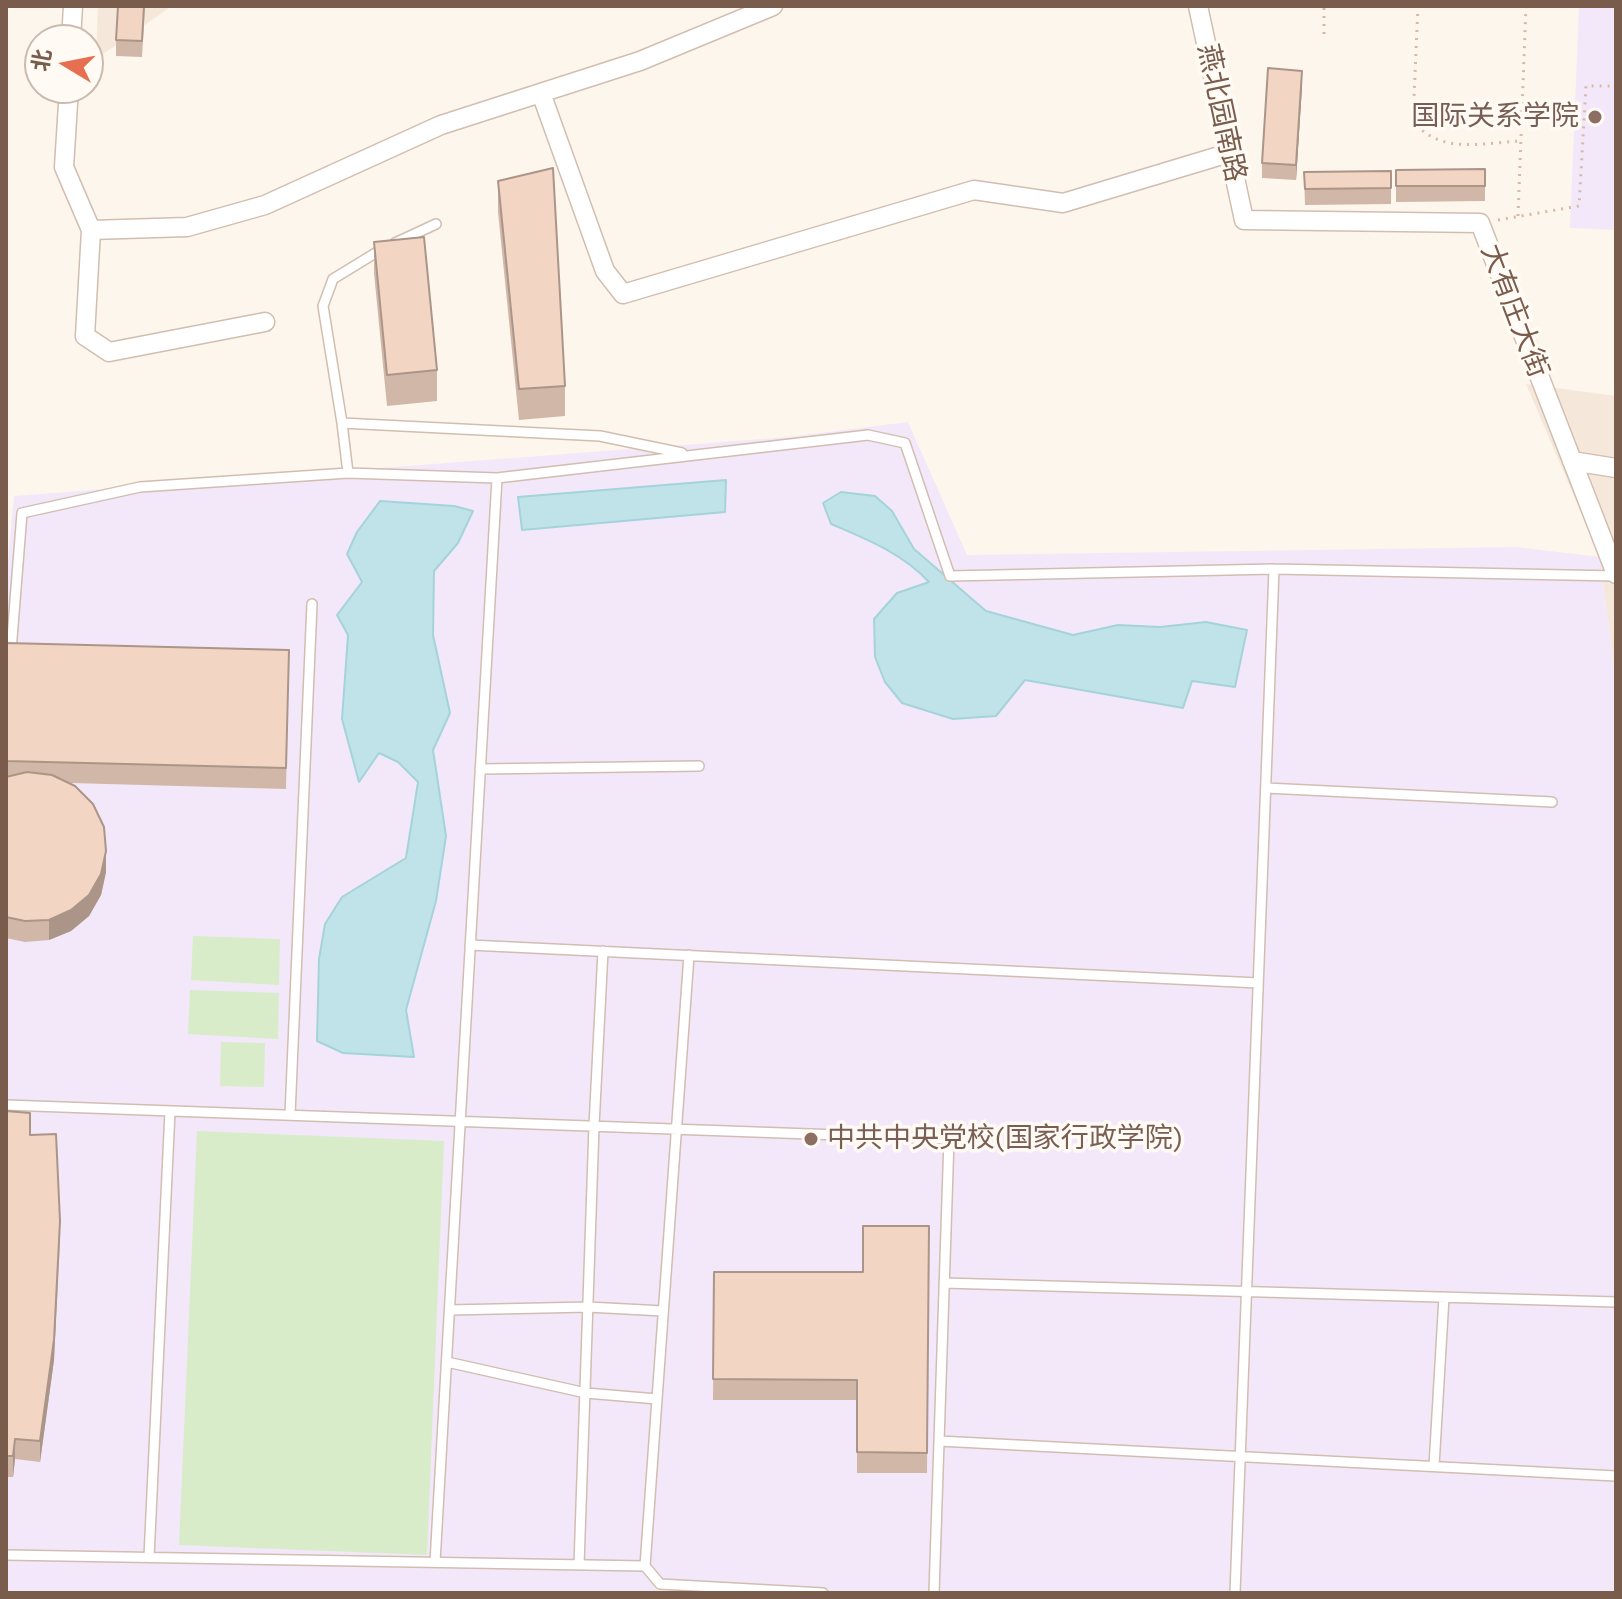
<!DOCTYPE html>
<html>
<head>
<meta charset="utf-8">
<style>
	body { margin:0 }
	#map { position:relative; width:1622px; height:1599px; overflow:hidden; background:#fdf6ec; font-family:"Work Sans","Noto Sans SC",sans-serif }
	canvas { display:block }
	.frame { position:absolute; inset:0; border:8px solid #7a5c4d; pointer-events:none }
	.north { position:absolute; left:24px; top:24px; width:80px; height:80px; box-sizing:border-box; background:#fffaf3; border:2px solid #cabbb1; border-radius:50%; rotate:280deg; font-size:22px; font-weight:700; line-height:32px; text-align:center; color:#7a5c4d }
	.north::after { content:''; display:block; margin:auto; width:28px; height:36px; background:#e76f51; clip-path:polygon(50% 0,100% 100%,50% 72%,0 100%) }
</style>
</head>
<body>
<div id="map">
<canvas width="1622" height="1599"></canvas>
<div class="frame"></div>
<div class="north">北</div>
</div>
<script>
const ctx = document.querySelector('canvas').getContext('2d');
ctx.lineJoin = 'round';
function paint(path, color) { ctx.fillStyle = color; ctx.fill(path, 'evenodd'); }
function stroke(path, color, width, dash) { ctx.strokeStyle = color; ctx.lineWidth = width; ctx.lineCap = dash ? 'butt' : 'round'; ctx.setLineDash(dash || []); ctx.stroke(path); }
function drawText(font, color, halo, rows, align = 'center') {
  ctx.font = font + ' "Work Sans","Noto Sans SC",sans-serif'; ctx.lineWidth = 7; ctx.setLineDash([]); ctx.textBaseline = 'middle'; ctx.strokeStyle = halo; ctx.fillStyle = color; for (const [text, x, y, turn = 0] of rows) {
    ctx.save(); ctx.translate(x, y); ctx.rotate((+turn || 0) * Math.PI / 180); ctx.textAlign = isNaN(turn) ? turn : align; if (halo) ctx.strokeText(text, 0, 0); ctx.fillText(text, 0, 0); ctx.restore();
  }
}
paint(new Path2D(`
	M98,6H172L96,59Z
	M1526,384L1616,396V684L1600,557Z`), '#f5e8da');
paint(new Path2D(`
	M1579,6H1616V230L1570,228Z
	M908,422L967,555L1516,547L1600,557L1616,684V1593H6V579L14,496L788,437Z`), '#f3e8fa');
paint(new Path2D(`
	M193,936L280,939L279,985L191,980Z
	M190,990L279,993L278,1039L188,1034Z
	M221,1042L265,1043L264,1087L220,1086Z
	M197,1131L444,1141L427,1555L179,1545Z`), '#d8ecc9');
const water = new Path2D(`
	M726,480L725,512L522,530L518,497Z
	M841,492L875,496L892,511L914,549L986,611L1073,635L1118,625L1160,627L1206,622L1247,630L1235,687L1192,681L1183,708L1025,680L996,716L953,719L902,703L885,682L875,657L874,619L897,593L929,582C902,553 866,539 831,524L823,503Z
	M380,501L454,506L473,511L458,543L434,571L433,635L450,713L433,750L446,836L436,901L406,1010L414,1057L343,1053L317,1041L319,959L325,924L342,897L406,858L418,782L398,762L379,753L359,782L342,719L348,635L337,615L362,582L347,554L357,532Z`);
paint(water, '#bfe3e8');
stroke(water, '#a5d3da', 2);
const service = new Path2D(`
	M395,243L436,224
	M342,423L323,306L333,279L382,249
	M348,473L342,423L600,436L682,453
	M6,651H11L22,513L140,487L348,473L497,478L868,435L905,443L950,576L1274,569L1616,576
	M480,769L699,766
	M1266,788L1552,802
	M470,945L1258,983
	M6,1105L949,1139L934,1593
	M290,1115L312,604
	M944,1283L1616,1302
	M450,1310L588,1307L663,1311
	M447,1362L586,1393L657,1399
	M939,1441L1616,1476
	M1434,1466L1444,1297
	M6,1555L645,1566L660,1584L823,1593
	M149,1557L170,1111
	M435,1562L497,478
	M579,1565L594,1126L603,951
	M645,1566L689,955
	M1235,1593L1274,569`);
const minor = new Path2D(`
	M1198,6L1244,220L1480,223L1616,574
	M71,40L73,6
	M69,88L64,167L91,230L85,336L109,352L265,322
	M541,93L605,271L623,294L974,190L1063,203L1229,153
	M91,230L187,227L265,205L441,125L640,61L773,6
	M1572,461L1616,468`);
stroke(service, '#d1beb0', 12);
stroke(minor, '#d1beb0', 21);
stroke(new Path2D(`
	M1418,6L1413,120C1438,155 1482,143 1521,141
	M1324,34V6
	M1518,216L1526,6
	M1498,220L1579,206L1586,86H1616`), '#d9b8a5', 3, [2, 6]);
stroke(service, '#fff', 9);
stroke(minor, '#fff', 18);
paint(new Path2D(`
	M145,6L142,57L116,56V40Z
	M1302,86L1296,180L1262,178V163Z
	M1485,169V201L1396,202V170Z
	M1391,171V204L1305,205L1304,172Z
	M498,181L565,386V416L519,420L498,212Z
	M374,242L437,370V401L387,406L374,273Z
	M6,643L289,650L286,789L71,783L106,872L101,895L89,916L71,931L49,940L25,942L6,938Z
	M6,1111L30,1135L60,1241L54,1360L40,1462L15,1459L13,1477H6Z
	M929,1226L927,1473H857V1400H713L714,1272H863Z`), '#d1b7a8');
paint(new Path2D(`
	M1302,71V86L1296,180V165Z
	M106,851V872L101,895L89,916L71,931L49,940V920Z
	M60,1221L54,1360L40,1462V1441Z
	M15,1439V1459L13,1477V1456Z`), '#aa9588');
const building = new Path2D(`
	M118,6H144L142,41L116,40Z
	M1268,68L1302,71L1296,165L1262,163Z
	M553,168L565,386L519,389L498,181Z
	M1485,169V186H1396V170Z
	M1391,171V188L1305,189L1304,172Z
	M424,237L437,370L387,375L374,242Z
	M6,643L289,650L286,768L6,761Z
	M27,772L52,775L75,786L93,804L104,827L106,851L101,874L89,895L71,910L49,920L25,921L6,917V777Z
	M6,1111L30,1113V1135L56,1134L60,1221L54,1340L40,1441L15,1439L13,1456H6Z
	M863,1226H929L927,1453L857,1452V1380L713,1379L714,1272H863Z`);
paint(building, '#f3d5c3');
stroke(building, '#aa9588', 2);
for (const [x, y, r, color] of [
	[1595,117,8,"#8d6e63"],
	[811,1139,8,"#8d6e63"]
]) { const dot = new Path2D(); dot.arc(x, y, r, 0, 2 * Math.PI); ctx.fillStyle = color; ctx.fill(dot); stroke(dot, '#fffaf3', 3); }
drawText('28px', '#7a5c4d', '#fffaf3', [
	["燕北园南路",1221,113,78],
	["大有庄大街",1514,311,69]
]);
drawText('28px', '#785e54', '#fffaf3', [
	["国际关系学院",1579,117],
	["中共中央党校(国家行政学院)",827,1139,"left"]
], 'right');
</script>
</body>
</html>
